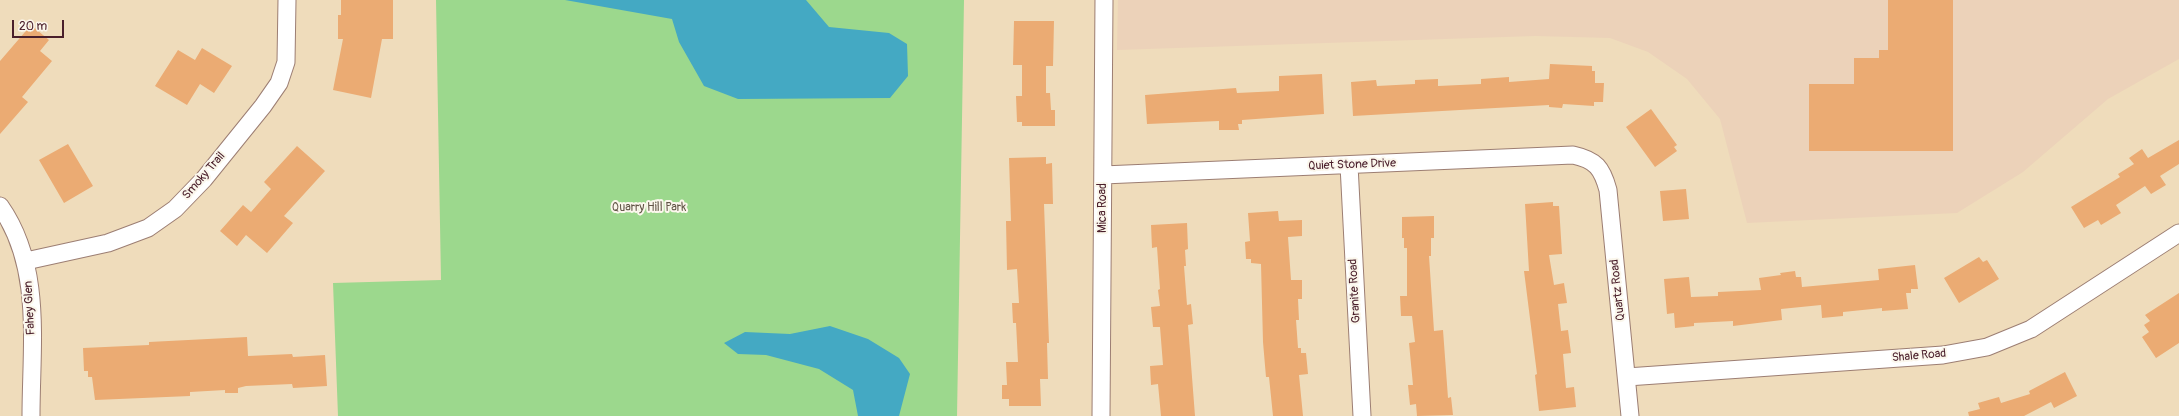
<!DOCTYPE html>
<html>
<head>
<meta charset="utf-8">
<style>
	body { margin:0 }
	#map { position:relative; width:2179px; height:416px; overflow:hidden; background:#efdcbb; font-family:Pangolin,sans-serif }
	canvas { display:block }
	.scale { position:absolute; left:12px; top:20px; width:52px; height:18px; box-sizing:border-box; border:2px solid #4a1f2b; border-top:0; padding-left:5px; font-size:12px; line-height:14px; white-space:nowrap; color:#4a1f2b; -webkit-text-stroke:3px #fbf7ec; paint-order:stroke }
</style>
</head>
<body>
<div id="map">
<canvas width="2179" height="416"></canvas>
<div class="scale">20 m</div>
</div>
<script>
const ctx = document.querySelector('canvas').getContext('2d');
ctx.lineJoin = 'round';
function paint(path, color) { ctx.fillStyle = color; ctx.fill(path, 'evenodd'); }
function stroke(path, color, width, dash) { ctx.strokeStyle = color; ctx.lineWidth = width; ctx.lineCap = dash ? 'butt' : 'round'; ctx.setLineDash(dash || []); ctx.stroke(path); }
function drawText(font, color, halo, rows, align = 'center') {
  ctx.font = font + ' Pangolin,sans-serif'; ctx.lineWidth = 4; ctx.setLineDash([]); ctx.textBaseline = 'middle'; ctx.strokeStyle = halo; ctx.fillStyle = color; for (const [text, x, y, turn = 0] of rows) {
    ctx.save(); ctx.translate(x, y); ctx.rotate((+turn || 0) * Math.PI / 180); ctx.textAlign = isNaN(turn) ? turn : align; if (halo) ctx.strokeText(text, 0, 0); ctx.fillText(text, 0, 0); ctx.restore();
  }
}
paint(new Path2D(`
	M1118,0H2179V59L2108,99L2023,172L1957,213L1747,223L1720,119L1687,79L1648,52L1610,38L1535,36L1117,50Z`), '#ecd2b9');
paint(new Path2D(`
	M436,0H964L957,416H338L333,283L441,280Z`), '#9cd88d');
paint(new Path2D(`
	M565,0H806L829,27L889,33L907,44L908,76L890,98L738,99L704,86L679,42L672,19Z
	M830,326L868,339L899,358L910,374L899,416H858L853,390L819,369L766,355L738,354L724,343L745,332L790,334Z`), '#44a9c3');
paint(new Path2D(`
	M341,0H393V39H382L371,98L333,90L343,39H338V15H341Z
	M1888,0H1953V151H1809V84H1854V58H1879V50H1888Z
	M1014,21H1054L1053,66H1046V93H1050L1051,110H1055V126H1022V122H1017L1016,96H1022V65H1013Z
	M31,25L49,40L40,51L52,61L22,97L28,102L0,134V61Z
	M202,48L232,66L214,93L200,84L187,105L155,86L178,50L195,60Z
	M1550,64L1592,66V71H1595V83H1604L1603,102H1594V106L1563,104L1562,108L1549,107V105L1353,116L1351,82L1376,80L1377,86L1415,84V80L1438,79V86L1481,84V79L1509,77V82L1549,79Z
	M1322,74L1324,114L1242,120V124H1238L1239,130H1219V121L1147,124L1145,95L1236,88L1237,93L1279,91V76Z
	M1651,109L1677,145L1674,147L1677,151L1655,167L1626,127Z
	M2179,140V164L2160,176L2166,185L2151,194L2145,186L2116,205L2121,213L2101,225L2098,220L2084,228L2071,207L2120,177L2118,174L2134,164L2129,158L2142,149L2148,158Z
	M68,144L93,186L64,203L39,160Z
	M297,146L325,171L284,216L293,223L267,253L246,235L237,246L220,231L243,205L251,212L271,189L264,182Z
	M1046,157V164L1052,163L1053,204H1044L1049,343H1047L1048,379H1040L1041,406H1009V399H1002V385H1007L1006,362H1018L1016,323H1013L1012,303H1019L1017,269L1007,270L1006,221H1011L1009,158Z
	M1686,189L1689,219L1663,221L1660,191Z
	M1553,202V206H1559L1562,254L1549,255L1554,285L1564,283L1567,303L1558,304L1561,331L1568,330L1571,353L1563,354L1566,388L1574,387L1576,407L1539,411L1535,375L1537,374L1524,271H1529L1525,204Z
	M1278,211L1279,221L1302,220V236L1288,237L1291,280H1302V299H1298L1299,320H1296L1298,348H1301V353H1306L1308,374L1299,375L1303,416H1273L1269,377H1266L1263,342L1261,264L1251,263V259H1246L1245,242L1250,241L1248,213Z
	M1434,216V238H1431V256H1429L1434,331L1443,330L1448,398L1451,397L1453,415L1417,416L1416,404L1410,405L1408,385H1413L1409,343L1415,342L1412,316H1401L1400,296H1407V248H1404V238H1402V217Z
	M1187,223L1188,249L1185,250L1186,266H1184L1187,305L1191,304L1193,324L1188,325L1195,416H1161L1158,384L1151,385L1150,366L1163,365L1160,327H1153L1151,307L1160,306L1158,290L1160,289L1157,247L1152,248L1151,225Z
	M1979,257L1983,262L1987,260L1999,279L1959,303L1944,278Z
	M1915,265L1918,289H1911V293H1906L1908,309L1882,311V308L1843,312V316L1822,318L1821,305L1781,309L1782,320L1733,326V321L1694,323V326L1675,328L1674,313L1667,314L1664,279L1689,277L1691,297L1718,296V292L1761,290L1759,278L1781,275L1780,273L1795,271L1796,277H1801L1802,287L1879,280L1878,269Z
	M2179,293V343L2156,358L2142,337L2149,332L2144,325L2150,321L2145,315Z
	M247,337L248,356L292,354L293,357L325,355L327,386L293,388L292,384L246,386L238,388V393H225V390L190,392V396L95,400L92,377H88V371H84L83,348L149,345V342Z
	M2065,372L2077,396L2054,408L2051,402L2024,416H1969L1968,412L1980,409L1978,403L1999,397L2001,403L2030,394L2029,391Z`), '#ebab73');
const minor = new Path2D(`
	M1349,165L1362,416
	M1103,175L1573,155C1596,160 1602,168 1608,190L1630,416
	M0,206C43,267 31,345 31,416
	M26,261L108,243L148,228L175,209L204,179L263,106L279,83L286,62L287,0
	M1627,377L1943,355L1987,347L2031,329L2179,233
	M1101,416L1104,0`);
stroke(minor, '#9c7e73', 19);
stroke(minor, '#fff', 17);
drawText('12px', '#4a1f2b', '#fbf7ec', [
	["Quiet Stone Drive",1352,165,-2],
	["Smoky Trail",204,176,-49],
	["Mica Road",1103,208,-90],
	["Quartz Road",1618,290,-96],
	["Granite Road",1355,291,-93],
	["Fahey Glen",30,308,-93],
	["Shale Road",1919,356,-5]
]);
drawText('12px', '#635648', '#fbf7ec', [
	["Quarry Hill Park",649,208]
]);
</script>
</body>
</html>
